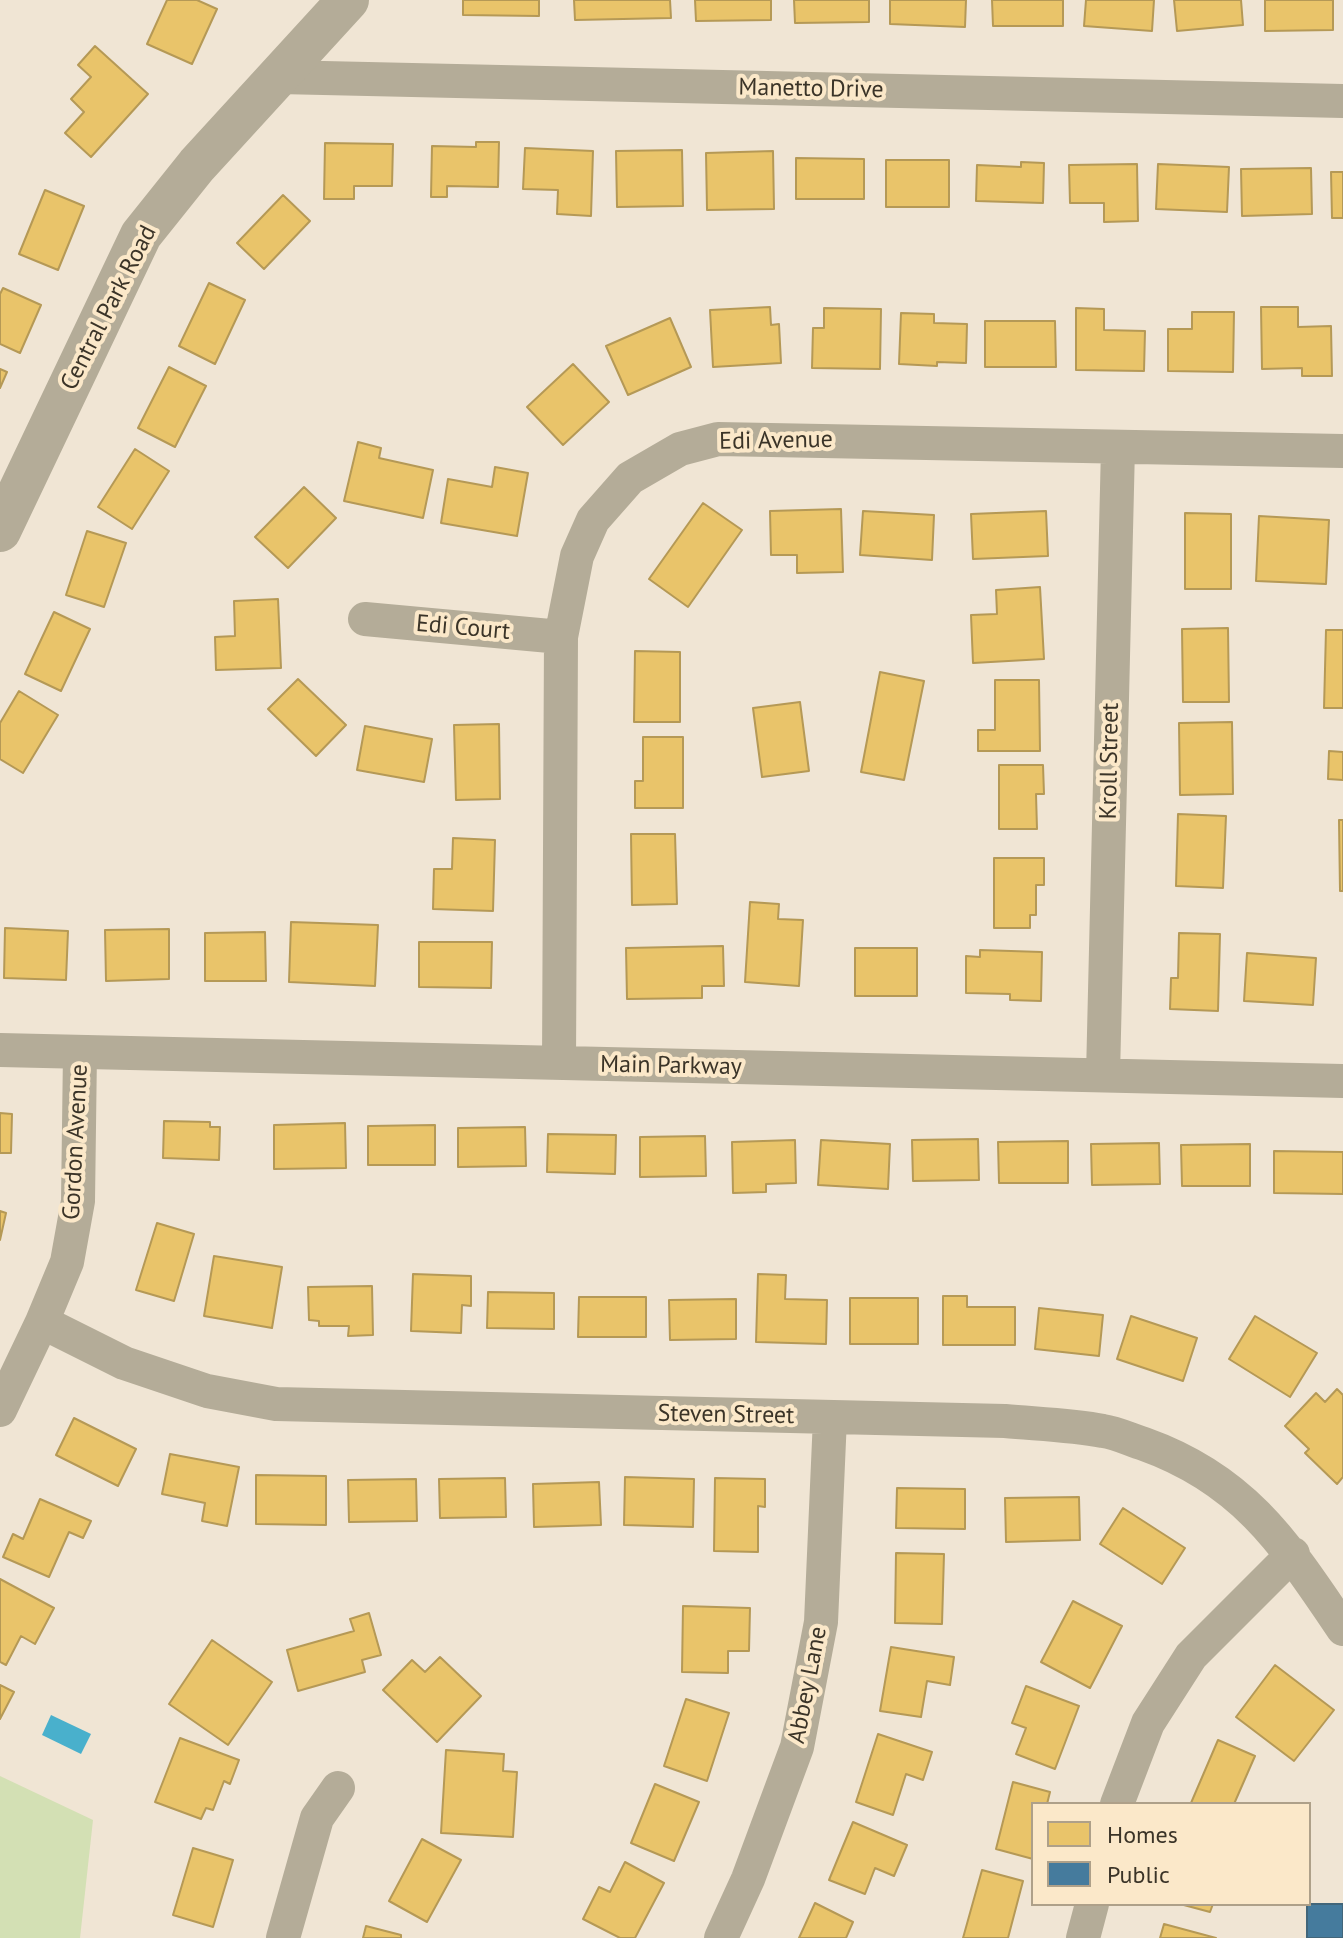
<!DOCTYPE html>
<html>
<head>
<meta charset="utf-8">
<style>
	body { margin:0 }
	#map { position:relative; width:1343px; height:1938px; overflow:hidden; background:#f0e5d4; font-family:"PT Sans",sans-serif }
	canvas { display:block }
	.legend { position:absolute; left:1031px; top:1802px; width:280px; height:104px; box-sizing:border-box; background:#fbe8c9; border:2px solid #aea089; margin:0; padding:10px 14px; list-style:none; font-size:24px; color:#3b3428 }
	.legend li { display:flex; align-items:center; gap:16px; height:40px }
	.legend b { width:40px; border:2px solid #aea089 }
</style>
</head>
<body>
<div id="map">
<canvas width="1343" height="1938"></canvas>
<ul class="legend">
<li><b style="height:22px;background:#e9c46a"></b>Homes</li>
<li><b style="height:22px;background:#457b9d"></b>Public</li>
</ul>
</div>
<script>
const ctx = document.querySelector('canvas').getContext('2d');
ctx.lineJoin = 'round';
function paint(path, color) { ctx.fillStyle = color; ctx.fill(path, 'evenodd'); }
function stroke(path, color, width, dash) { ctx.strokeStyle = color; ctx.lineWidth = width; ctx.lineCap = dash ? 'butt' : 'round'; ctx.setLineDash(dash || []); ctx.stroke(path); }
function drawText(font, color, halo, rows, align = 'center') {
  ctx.font = font + ' "PT Sans",sans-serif'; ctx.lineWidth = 8; ctx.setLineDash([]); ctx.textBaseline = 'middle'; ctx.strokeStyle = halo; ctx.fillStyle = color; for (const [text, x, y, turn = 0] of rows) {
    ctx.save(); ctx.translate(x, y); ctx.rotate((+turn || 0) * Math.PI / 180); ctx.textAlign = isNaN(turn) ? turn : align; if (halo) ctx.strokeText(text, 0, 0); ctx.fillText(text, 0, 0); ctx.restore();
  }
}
paint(new Path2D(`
	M0,1776L93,1820L80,1938H0Z`), '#d3e0b4');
paint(new Path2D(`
	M51,1715L91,1734L81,1754L42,1735Z`), '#49b0cc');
const homes = new Path2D(`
	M167,0H197L217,9L192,64L147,44Z
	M463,0H539V16L463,15Z
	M574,0H670L671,18L575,20Z
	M695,0H771V20L696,21Z
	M794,0H869V22L795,23Z
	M890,0H966L965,27L890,24Z
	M992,0H1063V26H993Z
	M1086,0H1154L1152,31L1084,26Z
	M1174,0H1241L1243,25L1177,31Z
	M1265,0H1333V30L1265,31Z
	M95,46L148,94L91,157L65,133L84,112L71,99L91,77L78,65Z
	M476,142H499L498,187L447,186V197H431L432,146L476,147Z
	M325,143L393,144L392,186H354V199H324Z
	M525,148L593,151L591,216L557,214L558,190L523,189Z
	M682,150L683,206L617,207L616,151Z
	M773,151L774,209L707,210L706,153Z
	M796,158L864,159V199H796Z
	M886,160H949V207H886Z
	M1021,162L1044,163L1043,203L976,201L977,165L1021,167Z
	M1137,164L1138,221L1104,222V203H1070L1069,165Z
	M1158,164L1229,167L1227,212L1156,209Z
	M1311,168L1312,214L1242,216L1241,169Z
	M1331,172H1343V218H1332Z
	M45,190L84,206L58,270L19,254Z
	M283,195L310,221L264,269L237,243Z
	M209,283L245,300L215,364L179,346Z
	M3,288L41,305L20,353L0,344V294Z
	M770,307L771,325L779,324L781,363L713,367L710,310Z
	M1261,307H1298V327L1331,326L1332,376H1302V368L1262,369Z
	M824,308L881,309L880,369L812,368L813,328H824Z
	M1076,308L1104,309V330L1145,331L1144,371L1076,370Z
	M1192,312H1234L1233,372L1168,371V329H1192Z
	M901,313L934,314V323L967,324L966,363L937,362V366L899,364Z
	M670,318L691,367L628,395L606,346Z
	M985,321H1055L1056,367H985Z
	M573,364L609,402L563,445L527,407Z
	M169,367L206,386L175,447L138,428Z
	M0,369L7,372L0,388Z
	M358,442L381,448L379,458L433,470L423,518L344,501Z
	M135,449L169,471L132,529L98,507Z
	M495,467L528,473L517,536L441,523L448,479L492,487Z
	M304,487L336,518L288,568L255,537Z
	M703,503L742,530L688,607L649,579Z
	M841,509L843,572L797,573V555H771L770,511Z
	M863,511L934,515L932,560L860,555Z
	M1046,511L1048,556L973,559L971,514Z
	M1185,513L1231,514V589H1185Z
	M1259,516L1329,520L1326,584L1256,581Z
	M87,531L126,543L104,607L66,595Z
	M1040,587L1044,659L973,663L971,615L997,614L996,590Z
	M278,599L281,668L216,670L215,637L235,636L234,601Z
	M54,612L90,629L61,691L25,674Z
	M1228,628L1229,702H1183L1182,629Z
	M1326,630H1343V708H1324Z
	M635,651L680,652V722H634Z
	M880,672L924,681L904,780L861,772Z
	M298,679L346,725L316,756L268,709Z
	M995,680H1039L1040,751H978V730H995Z
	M19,691L58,715L23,773L0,759V723Z
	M800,702L809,771L762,777L753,708Z
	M1232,722L1233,794L1180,795L1179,723Z
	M499,724L500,799L456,800L454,725Z
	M365,726L432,739L424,782L357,770Z
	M643,737H683V808H635V781H643Z
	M1329,751L1343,752V780L1328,779Z
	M999,765H1043L1044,794H1036L1037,829H999Z
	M1178,814L1226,816L1223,888L1176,886Z
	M1339,820H1343V891H1340Z
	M631,834H675L677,904L632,905Z
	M453,838L495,840L493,911L433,909L434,869H452Z
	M994,858H1044V885H1036V915H1030V928H994Z
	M750,902L779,904L778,919L803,920L799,986L745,982Z
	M291,922L378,925L375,986L289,982Z
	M5,928L68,931L66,980L4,978Z
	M169,929V979L106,981L105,930Z
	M265,932L266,981H205V933Z
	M1179,933L1220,934L1218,1011L1170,1009L1171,978H1178Z
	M419,942H492L491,988L419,987Z
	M723,946L724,986H702V998L627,999L626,948Z
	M855,948H917V996H855Z
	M980,950L1042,952L1041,1001L1010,1000V994L966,993V956L980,957Z
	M1247,953L1316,958L1313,1005L1244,1001Z
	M0,1113L12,1114L11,1153H0Z
	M164,1121L210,1122V1127H220L219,1160L163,1158Z
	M345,1123L346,1168L274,1169V1125Z
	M435,1125V1165H368V1126Z
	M525,1127L526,1166L458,1167V1128Z
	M548,1134L616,1135L615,1174L547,1172Z
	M705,1136L706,1176L640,1177V1137Z
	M978,1139L979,1180L913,1181L912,1140Z
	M795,1140L796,1183L766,1184V1192L733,1193L732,1142Z
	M821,1140L890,1144L888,1189L818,1185Z
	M1068,1141V1183H999L998,1142Z
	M1159,1143L1160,1184L1092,1185L1091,1144Z
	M1250,1144V1186H1182L1181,1145Z
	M1274,1151L1343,1152V1194L1274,1193Z
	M0,1211L6,1213L0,1240Z
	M157,1223L194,1234L174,1301L136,1290Z
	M214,1256L282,1267L272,1328L204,1316Z
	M413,1274L471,1276V1306L462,1305L461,1333L411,1331Z
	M758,1274L786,1275L785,1299L827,1300L826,1344L756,1342Z
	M372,1286L373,1335L348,1336L349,1326H319V1321L309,1320L308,1287Z
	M488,1292L554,1293V1329L487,1328Z
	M943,1296H967V1307H1015V1345H943Z
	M579,1297H646V1337H578Z
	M850,1298H918V1344H850Z
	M736,1299V1339L670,1340L669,1300Z
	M1039,1308L1103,1315L1099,1356L1035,1349Z
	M1131,1316L1197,1338L1183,1381L1117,1359Z
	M1255,1316L1317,1353L1290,1397L1229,1359Z
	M1337,1389L1343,1395V1477L1337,1484L1305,1453L1309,1449L1285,1426L1316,1393L1325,1402Z
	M74,1418L136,1449L118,1486L56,1455Z
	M170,1454L239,1467L227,1526L202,1521L205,1503L162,1494Z
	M256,1475L326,1476V1525L256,1524Z
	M625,1477L694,1479L693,1527L624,1525Z
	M505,1478L506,1517L440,1518L439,1479Z
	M715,1478L765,1479V1507L758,1506V1552L714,1551Z
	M416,1479L417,1521L349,1522L348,1480Z
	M599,1482L601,1525L534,1527L533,1484Z
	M897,1488L965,1489V1529L896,1528Z
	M1079,1497L1080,1540L1006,1542L1005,1498Z
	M40,1499L91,1521L83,1538L69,1532L49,1577L3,1557L13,1534L23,1539Z
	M1123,1508L1185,1548L1162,1584L1100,1544Z
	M896,1553L944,1554L942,1624L895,1623Z
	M0,1579L54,1608L35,1644L21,1636L6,1665L0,1662Z
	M1073,1601L1122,1626L1090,1688L1041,1662Z
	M683,1606L750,1608L749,1651H728V1673L682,1672Z
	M369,1613L381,1655L362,1660L365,1672L298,1691L287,1650L354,1631L350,1619Z
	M212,1640L272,1682L228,1745L169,1704Z
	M891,1647L954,1657L950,1685L927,1681L921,1717L880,1711Z
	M440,1657L481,1696L437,1742L383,1690L412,1660L425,1672Z
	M1275,1665L1334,1710L1294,1761L1236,1717Z
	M0,1685L14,1692L0,1719Z
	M1026,1686L1079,1706L1055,1769L1016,1754L1026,1728L1012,1723Z
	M686,1699L729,1713L707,1781L664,1766Z
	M878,1734L932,1752L923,1780L906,1774L893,1815L856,1802Z
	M180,1738L239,1760L230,1784L224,1781L213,1810L206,1808L201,1819L155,1802Z
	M1218,1740L1255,1756L1234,1804H1193L1191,1803Z
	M446,1750L504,1754L503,1771L517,1772L513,1837L441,1833Z
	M1013,1782L1050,1792L1047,1804H1033V1859L996,1849Z
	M655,1784L699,1802L674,1861L631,1843Z
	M853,1822L907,1845L894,1876L875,1868L865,1894L829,1880Z
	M422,1839L461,1860L427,1922L389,1901Z
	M193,1848L233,1860L213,1927L173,1915Z
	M625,1862L664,1883L635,1938H620L583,1919L599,1887L610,1892Z
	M982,1870L1023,1881L1008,1938H963Z
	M815,1903L853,1922L846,1938H799Z
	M1180,1904H1213L1210,1912Z
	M1164,1924L1216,1938H1160Z
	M366,1926L401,1935V1938H363Z`);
paint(homes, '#e9c46a');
stroke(homes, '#b59956', 2);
const public = new Path2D(`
	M1307,1904H1343V1938H1307Z`);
paint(public, '#457b9d');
stroke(public, '#42667a', 2);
stroke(new Path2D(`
	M279,77L1343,101
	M365,619L561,637
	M0,1050L1343,1081
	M559,1063L561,637L577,556L593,520L630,478L680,449L718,439L1343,451
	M1103,1075L1118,447
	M42,1322L124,1363L207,1391L276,1404L1005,1421C1038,1424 1072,1425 1103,1431C1117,1433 1131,1440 1144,1444C1245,1480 1286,1545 1343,1629
	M0,1410L42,1322L67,1262L78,1201L80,1052
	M1117,1804L1148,1723L1191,1656L1293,1554
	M283,1938L317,1818L338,1788
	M721,1938L748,1879L797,1747L821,1622L830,1418
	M1083,1938L1092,1904`), '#b4ac98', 34);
stroke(new Path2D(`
	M0,531L141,235L197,165L348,0`), '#b4ac98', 42);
drawText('24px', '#3b3428', '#fbe8c9', [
	["Manetto Drive",811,89,1],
	["Central Park Road",109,308,-63],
	["Edi Avenue",776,441,-1],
	["Edi Court",463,628,5],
	["Kroll Street",1110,761,-89],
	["Main Parkway",671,1066,1],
	["Gordon Avenue",76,1142,-87],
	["Steven Street",726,1415,1],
	["Abbey Lane",808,1685,-79]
]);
</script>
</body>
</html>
